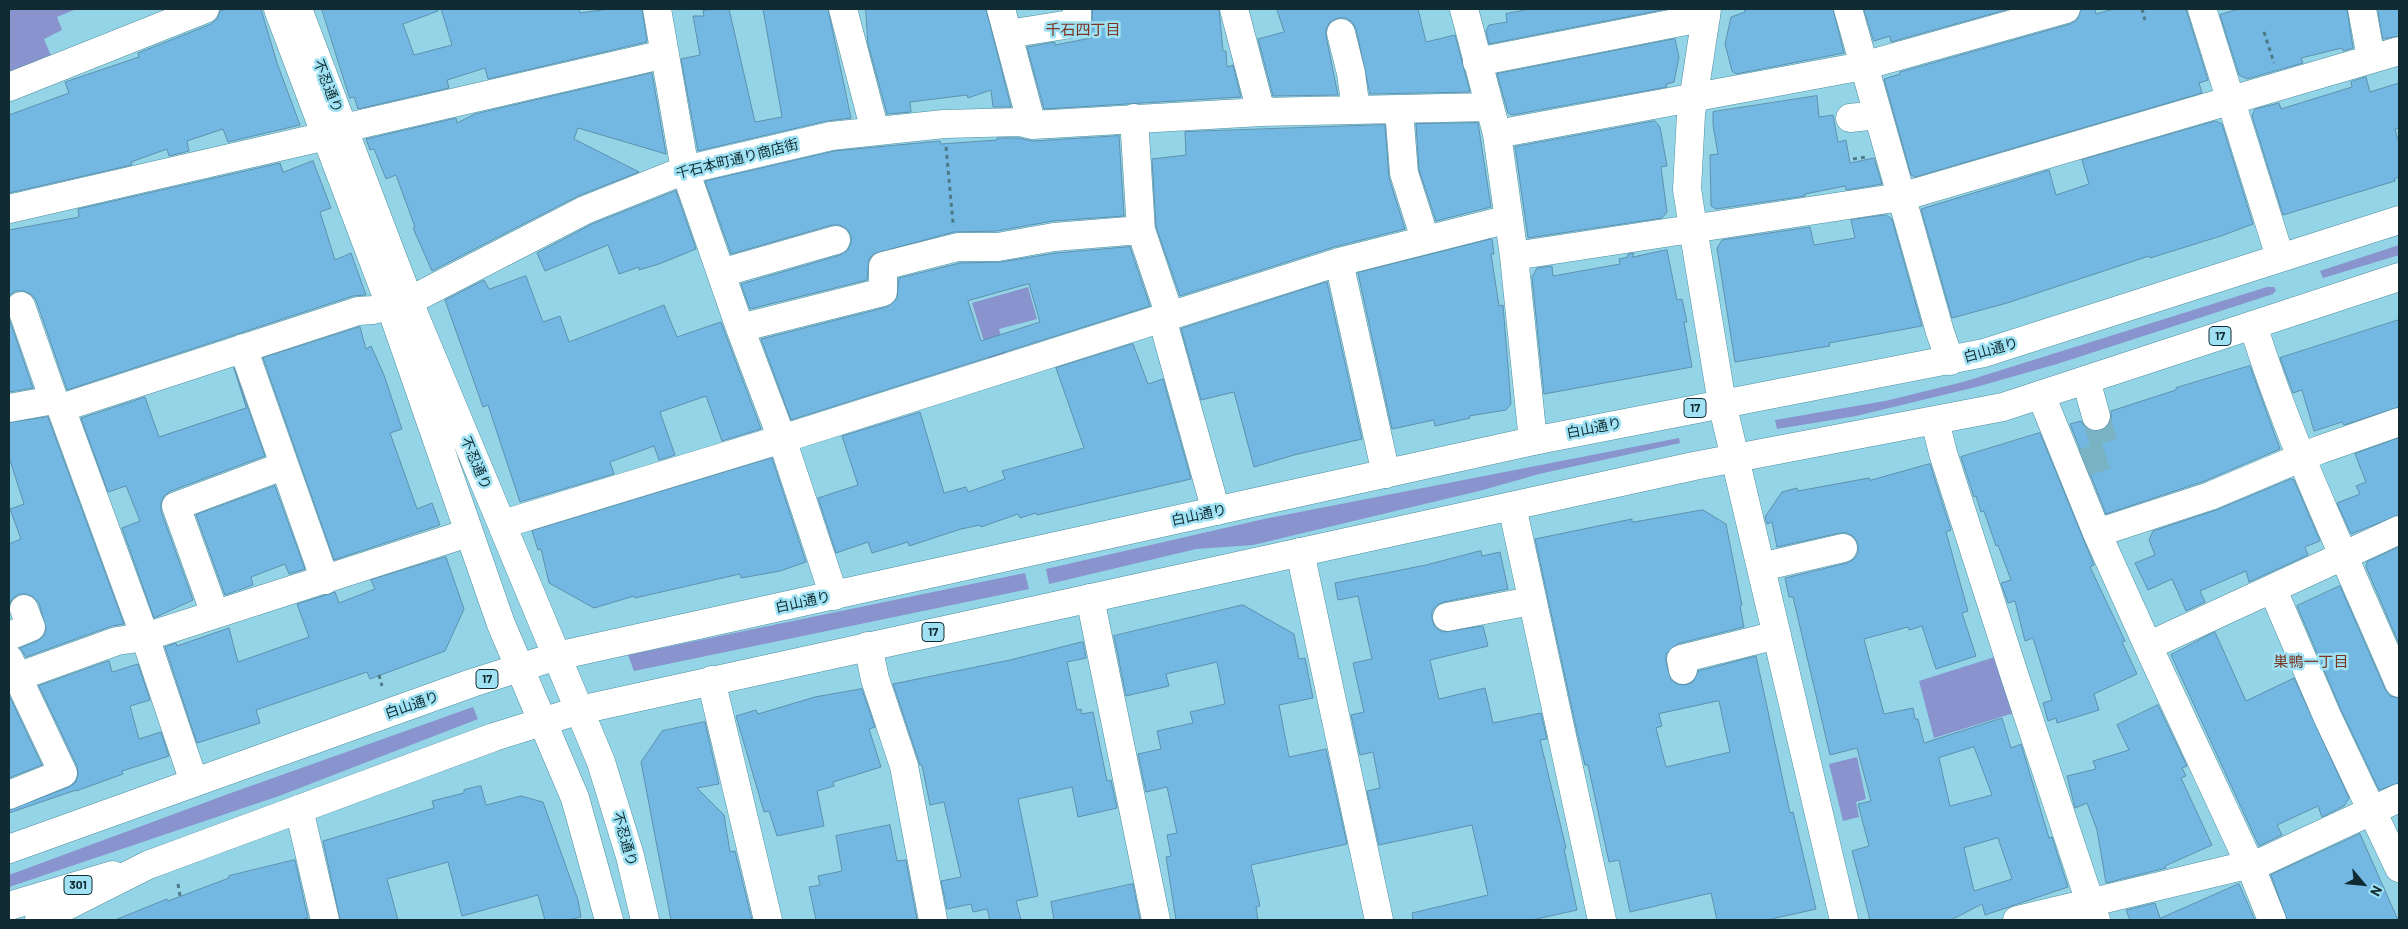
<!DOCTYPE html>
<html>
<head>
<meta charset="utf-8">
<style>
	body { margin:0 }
	#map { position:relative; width:2408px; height:929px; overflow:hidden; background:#93d4e6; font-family:Barlow,sans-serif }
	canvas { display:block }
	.frame { position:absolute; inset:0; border:10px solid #102c32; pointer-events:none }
	.north { position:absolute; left:2338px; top:859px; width:50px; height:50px; -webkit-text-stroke:4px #a0e2f3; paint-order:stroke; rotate:118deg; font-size:14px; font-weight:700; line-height:20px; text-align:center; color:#102c32 }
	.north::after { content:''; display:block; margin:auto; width:18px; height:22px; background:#102c32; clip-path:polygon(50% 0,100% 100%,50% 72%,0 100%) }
</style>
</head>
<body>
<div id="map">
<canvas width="2408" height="929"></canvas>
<div class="frame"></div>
<div class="north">N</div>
</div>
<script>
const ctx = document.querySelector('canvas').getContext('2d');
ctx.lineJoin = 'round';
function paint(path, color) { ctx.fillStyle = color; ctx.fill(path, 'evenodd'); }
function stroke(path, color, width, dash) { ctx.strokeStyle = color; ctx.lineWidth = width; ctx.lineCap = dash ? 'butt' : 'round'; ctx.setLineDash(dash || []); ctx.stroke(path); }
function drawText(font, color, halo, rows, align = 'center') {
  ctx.font = font + ' Barlow,"Noto Sans JP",sans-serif'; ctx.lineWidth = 5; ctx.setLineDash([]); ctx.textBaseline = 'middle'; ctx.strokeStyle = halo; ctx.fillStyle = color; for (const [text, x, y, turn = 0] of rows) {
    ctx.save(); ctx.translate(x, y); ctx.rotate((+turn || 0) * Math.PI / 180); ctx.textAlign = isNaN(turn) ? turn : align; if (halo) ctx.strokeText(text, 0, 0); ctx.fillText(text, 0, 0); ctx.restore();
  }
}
paint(new Path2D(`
	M9,9L74,10L57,17L62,30L44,39L52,58L20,75L9,70Z
	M2399,245V255L2323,278L2320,271Z
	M1028,287L1037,319L999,329L1008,359L991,364L972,303Z
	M2267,287H2274L2276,290L2273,294L2057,364L1976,387L1856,416L1777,429L1775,420L1885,401L1963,382Z
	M1679,438L1680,443L1539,474L1483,490L1253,545L1196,549L1049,584L1046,569L1264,519Z
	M1025,573L1029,589L634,671L628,655Z
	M1998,656L2017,712L1934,738L1919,681Z
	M473,707L478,719L279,796L9,887V875L231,793Z
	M1857,757L1866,799L1856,802L1859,817L1843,821L1829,764Z`), '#8993cd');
const building = new Path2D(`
	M229,9H261L277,63L300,125L228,142L223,129L187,141L189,151L169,156L167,149L131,162L132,165L9,193V115L69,93L65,82L139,57L138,53L211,24L217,19L220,11Z
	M322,9H437L438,11L403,24L414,55L452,45L441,9H579L580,13L609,9H642L647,42L488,79L485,68L447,80L449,88L358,109L354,97L350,98Z
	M715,9H729L755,122L782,117L763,9H828L851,118L827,121L698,151L681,59L700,55L693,16H704L703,11Z
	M866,9H986L1011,107H993L991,90L968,98L967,95L910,102L911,112L887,114L868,44Z
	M1093,9H1219L1223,51H1226L1227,67L1233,65L1241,97L1044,109L1027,47L1055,42V45L1091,38Z
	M1277,9H1418L1426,42L1455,35L1470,92L1370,94L1356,29L1352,22L1346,18H1338L1330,22L1326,29V36L1338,95L1273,96L1258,39L1284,32Z
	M1530,9H1667L1489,44L1486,31L1489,25L1507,22L1506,14Z
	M1744,9H1833L1844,53L1736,74L1732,71L1725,44L1731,17L1745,12Z
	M1864,9H2009L1891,42L1890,36L1874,41Z
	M2081,9H2095L2096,14L2114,9H2186L2208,80L2199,83L2202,93L1915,177L1911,175L1884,79L1900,74V72L2070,24L2077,20Z
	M2239,9H2347L2353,48L2343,51L2342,48L2301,58L2303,63L2247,79L2239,75L2220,15Z
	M2378,9H2399V36L2383,39Z
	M1675,39L1679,57L1674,82L1666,84L1667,87L1512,115L1508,113L1497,74Z
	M652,73L666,154L578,128L574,139L639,172L578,196L432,271L413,228L415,227L396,175L386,179L374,149L370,150L366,139L456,118L457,123L475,114Z
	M2366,77L2370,92L2399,83V128L2395,129L2399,144V177L2394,179L2395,181L2283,215L2252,116L2255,109L2279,103L2281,109L2352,87L2351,82Z
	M1817,96L1819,117L1833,115L1838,142L1846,140L1850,163L1874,158L1882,184L1846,190L1845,186L1805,194V196L1716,209L1711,206L1710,155L1718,154L1713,125V112Z
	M1655,121L1660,127L1667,166L1661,167L1667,212L1662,218L1528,238L1515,147Z
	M2216,121L2222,124L2253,224L2221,236L2150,258L2149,256L2007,303L1952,318L1921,209L2049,170L2056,195L2089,184L2082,160Z
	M1478,123L1491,207L1436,221L1419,170L1416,124Z
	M1385,125L1389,178L1405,229L1334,247L1180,296L1156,227L1152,159L1186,155L1185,132Z
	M1119,136L1124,216L1053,221L997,231L954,232L873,254L869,260L867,280L750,309L741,284L840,255L847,251L851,244V235L847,229L840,225H832L731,254L705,181L834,151L940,141L941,144L997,140V138H1018L1033,141Z
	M313,161L331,208L320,212L335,260L351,253L366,295L353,296L67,390L36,300L31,294L23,291H15L9,296V230L79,217L78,209L280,163L283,172Z
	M676,191L696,249L659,264L639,270V267L619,274L608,245L545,271L537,253L592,224Z
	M1886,215L1892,219L1922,326L1829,343L1830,346L1817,348L1735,362L1717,248L1722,240L1810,227L1814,245L1855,238L1851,220Z
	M1492,239L1494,254H1491L1499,306L1503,305L1511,404L1506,410L1469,416L1470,418L1435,426L1434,420L1392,429L1358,273Z
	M1130,247L1150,306L791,420L761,339L887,307L897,298L899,278L960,263L1001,262L1056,253ZM1029,284L1040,322L981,341L968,301Z
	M1667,250L1677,300L1682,299L1687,322H1684L1692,367L1544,394L1532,277L1537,268L1552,266L1553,276L1620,264L1619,259L1628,257V254L1634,253L1632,257Z
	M526,276L543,322L560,316L569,342L664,305L677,337L721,322L761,429L722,441L706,396L660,412L675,455L659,460L654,446L610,462L614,474L520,502L488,405L483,407L445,300L484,280L489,289Z
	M1327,282L1362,439L1294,455L1254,467L1234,392L1201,400L1181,329Z
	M9,318L33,388L9,392Z
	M2399,320V407L2344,425L2342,422L2314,431L2302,390L2293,393L2280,358Z
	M360,327L366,349L371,346L384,375L402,429L390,433L417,509L432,503L440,525L334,560L263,358Z
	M1133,344L1148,384L1163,379L1191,479L1037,515L1036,513L1020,518L1018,514L981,527L980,525L961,529L909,546L908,542L872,553L868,542L836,553L818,498L858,485L842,436L920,412L944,493L966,487L968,492L1005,479L1002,471L1084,448L1056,368Z
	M2250,366L2280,449L2205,481L2106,514L2070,424L2081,421L2085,427L2092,431H2101L2107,427L2111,420V411L2176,390V388Z
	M234,368L265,456L171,491L164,496L161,504V511L193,600L154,618L122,528L140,521L126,486L108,492L81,418L145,397L159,437L246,408Z
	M48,417L124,624L112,626L26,657L20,648L37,641L44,636L46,629L39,603L33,597L26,594H19L12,599L9,606V544L21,539L10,509L24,504L9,457V423Z
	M2040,433L2094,565L2090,567L2125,641L2122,642L2137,674L2094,694L2099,710L2057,723L2056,718L2048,721L2043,703L2052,700L2033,638L2025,641L2015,601L2008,603L2001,583L2011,580L1998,545L1996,546L1984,511L1981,512L1976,496L1974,497L1961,457Z
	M2399,438V515L2351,534L2337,503L2360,494L2356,486L2366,482L2355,454Z
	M772,458L806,562L780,571L741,578L740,574L635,598L634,596L594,608L549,583L541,549L538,550L532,531Z
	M1930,464L1951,530L1946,532L1968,611L1962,613L1976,656L1936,669L1922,626L1909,630L1908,627L1864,639L1884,714L1913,708L1915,719H1918L1924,743L2002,718L2011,748L2021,744L2049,838L2052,837L2068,887L1985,915L1982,904L1951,920H1870L1852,851L1869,846L1858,804L1871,801L1857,748L1830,755L1793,597H1789L1785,578L1847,563L1854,559L1858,553V544L1854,537L1847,533H1840L1777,547L1772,522L1767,524L1765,517L1782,492L1797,488L1798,491L1869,478L1870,480ZM1974,747L1992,795L1950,806L1939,758ZM1998,838L2012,879L1974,891L1964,848Z
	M2291,479L2294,480L2320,541L2305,547L2308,555L2249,582L2246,571L2200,591L2205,602L2186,611L2172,579L2148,590L2135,563L2155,555L2149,540L2153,531L2216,510Z
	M275,486L305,569L289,574L285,564L251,577L253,585L225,595L196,515Z
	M1703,510L1726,524L1742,605L1740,606L1744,627L1677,644L1666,654V662L1671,680L1677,684L1685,685L1693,682L1698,671L1756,656L1790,813L1793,812L1816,909L1767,920H1717L1711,893L1630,912L1619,860L1609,862L1588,765H1585L1577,732L1535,539L1632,519V522ZM1719,701L1730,752L1666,767L1656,728L1662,726L1659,714Z
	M2399,547V644L2366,567L2367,562Z
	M1481,551L1482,556L1500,552L1508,589L1444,602L1437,605L1432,611V619L1435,627L1442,632L1483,626L1488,646L1430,660L1439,699L1485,688L1493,723L1541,713L1547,739L1540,740L1566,848L1564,849L1577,910L1532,920H1413L1412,913L1488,895L1472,825L1379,845L1367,791L1380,788L1373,752L1360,755L1351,715L1364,712L1353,663L1372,659L1358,596L1338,600L1335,583L1426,565Z
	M446,557L464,609L445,651L370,679L367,672L256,710L260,723L197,743L165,647L176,643L177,646L229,628L238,662L309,637L297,604L335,592L339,603L375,589L371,580Z
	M2340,586L2385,689L2390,696L2399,698V783L2379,790L2341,710L2297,606Z
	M1243,605L1294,634L1299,659L1305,658L1313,698L1279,705L1289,757L1326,749L1347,844L1251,865L1260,906L1256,907L1258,920H1176L1166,857L1171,856L1167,835L1177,833L1167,787L1146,792L1138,754L1161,749L1157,731L1193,723L1190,712L1225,704L1217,662L1166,674L1169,686L1126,696L1114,636Z
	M2215,632L2246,701L2294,678L2349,798L2344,806L2322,817L2318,806L2277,825L2282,835L2259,846L2171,655Z
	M1083,642L1086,658L1067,662L1077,710L1081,709L1082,714L1093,712L1107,781L1111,780L1117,808L1078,817L1072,787L1018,799L1038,896L1016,901L1021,920H990L987,909L973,912L971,904L947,909L941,881L961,877L944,802L930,805L922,765H920L893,684L1010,660Z
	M109,661L112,672L138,664L150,700L130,706L139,739L161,732L169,756L122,771L123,774L76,791V790L9,813V810L69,787L75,783L78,775L77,766L39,686Z
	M862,689L875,727L869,729L881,767L833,782L834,786L817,791L824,826L777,836L769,811L764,812L736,716L756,710L758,714L815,697Z
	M9,695L42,765L9,778Z
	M2158,705L2187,766L2182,768L2186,776L2181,778L2212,845L2165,866L2166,868L2106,883L2097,830L2087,803L2075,808L2067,776L2096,769L2093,761L2129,750L2117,725Z
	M705,722L719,784L697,788L724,815L730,852L735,851L752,920H671L641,762L662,731Z
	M481,786L486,805L521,796L543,802L578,900L581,917L568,920H545L538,895L462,916L448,862L387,879L398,920H340L323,841L434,808L432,801L464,793V790Z
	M890,825L897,861L906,860L917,920H816L809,887L820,885L818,876L842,871L836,836Z
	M2360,834L2398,920H2287L2271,875Z
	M295,860L308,918L301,920H115L167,899L168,901L229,878V876Z
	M1133,884L1140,920H1054L1051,902Z
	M2239,884L2255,920H2130L2126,910L2155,903L2160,918Z`);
paint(building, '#72b8e2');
stroke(building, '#5e90ae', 1);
stroke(new Path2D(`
	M2079,464L2107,455L2096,416`), '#79b2c2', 28, [28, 14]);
const minor = new Path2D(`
	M657,9L685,170L740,328L782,439L834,596
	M843,9L875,131
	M1001,9L1032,125
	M1234,9L1261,112
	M1464,9L1497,134L1514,256L1533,441
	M1707,9L1691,114L1687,189L1693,228L1722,403L1844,920
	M1848,9L1940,332L1950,361
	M2202,9L2280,257
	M2362,9L2371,58
	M1341,33L1351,73L1356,110
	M1008,34L1077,23V9
	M1477,62L1706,17
	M9,87L205,9
	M1399,110L1404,173L1425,239
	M1134,118L1141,230L1170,316
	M1850,118L1877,115
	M344,128L665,54
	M1497,134L1863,66L2066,9
	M9,209L326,136
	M1514,256L1901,197L2399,51
	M1339,262L1386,474
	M721,273L836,240
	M21,306L54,400L61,408L145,637L194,782
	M1162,318L1216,511
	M2253,325C2291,447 2349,565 2399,683
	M740,328L883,292V266L958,247H998L1054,237L1141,230
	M243,348L325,580
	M2086,380L2096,416
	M2041,395L2097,533L2148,646L2250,865L2272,920
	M9,408L54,400
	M61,408L358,311L373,310L409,301L585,210L685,170L831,136L944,124L1020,122L1032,125L1261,112L1489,107
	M1935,421L1943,453L2015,677L2096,920
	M1512,506L1602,920
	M503,524L782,439L1339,262L1509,219
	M2097,533L2210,496L2319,450L2399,422
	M1300,552L1379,920
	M1761,567L1843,548
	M2273,590L2327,716L2399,868
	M1090,598L1156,920
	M215,614L176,506L283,466
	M1447,617L1531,601
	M9,636L31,627L24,609
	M868,646L875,679L904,766L933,920
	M2148,646L2399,530
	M9,659L63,773L9,795
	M1683,670L1681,659L1777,635
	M17,677L117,641L145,637L468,533
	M711,680L768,920
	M299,809L325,920
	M2017,920L2264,861L2399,798`);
const major = new Path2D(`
	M278,9L390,305L501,624L575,798L609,920
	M298,9L416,319L601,762L630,856L645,920
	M9,906L113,875`);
const highway = new Path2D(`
	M9,849L472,683L557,656L1533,441L1984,353L2399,220
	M39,920L148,865L494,737L580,710L1694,466L2003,407L2399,277`);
stroke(minor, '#4f8fa0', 29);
stroke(major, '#4f8fa0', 29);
stroke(highway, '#4f8fa0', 29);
stroke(new Path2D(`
	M2142,9L2145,20
	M2264,32L2274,63
	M946,147L953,223
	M1853,159L1866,157
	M379,675L382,686
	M178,884L180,896`), '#4d7a86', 3, [4, 4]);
stroke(minor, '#fff', 28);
stroke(major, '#fff', 28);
stroke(highway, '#fff', 28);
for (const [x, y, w] of [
	[2220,336,22],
	[1695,408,22],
	[933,632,22],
	[487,679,22],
	[78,885,28]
]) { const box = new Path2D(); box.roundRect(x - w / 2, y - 9.5, w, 19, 4); ctx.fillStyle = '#a0e2f3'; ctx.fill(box); stroke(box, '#102c32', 1); }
drawText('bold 12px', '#102c32', null, [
	["17",2220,336],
	["17",1695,408],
	["17",933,632],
	["17",487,679],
	["301",78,885]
]);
drawText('14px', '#102c32', '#a0e2f3', [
	["不忍通り",328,86,69],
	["千石本町通り商店街",737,159,-14],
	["白山通り",1991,350,-16],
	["白山通り",1594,428,-11],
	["不忍通り",476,463,67],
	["白山通り",1199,515,-12],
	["白山通り",803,602,-12],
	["白山通り",412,705,-19],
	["不忍通り",625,839,74]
]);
drawText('15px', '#793522', '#a0e2f3', [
	["千石四丁目",1083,30],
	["巣鴨一丁目",2311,662]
]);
</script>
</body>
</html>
